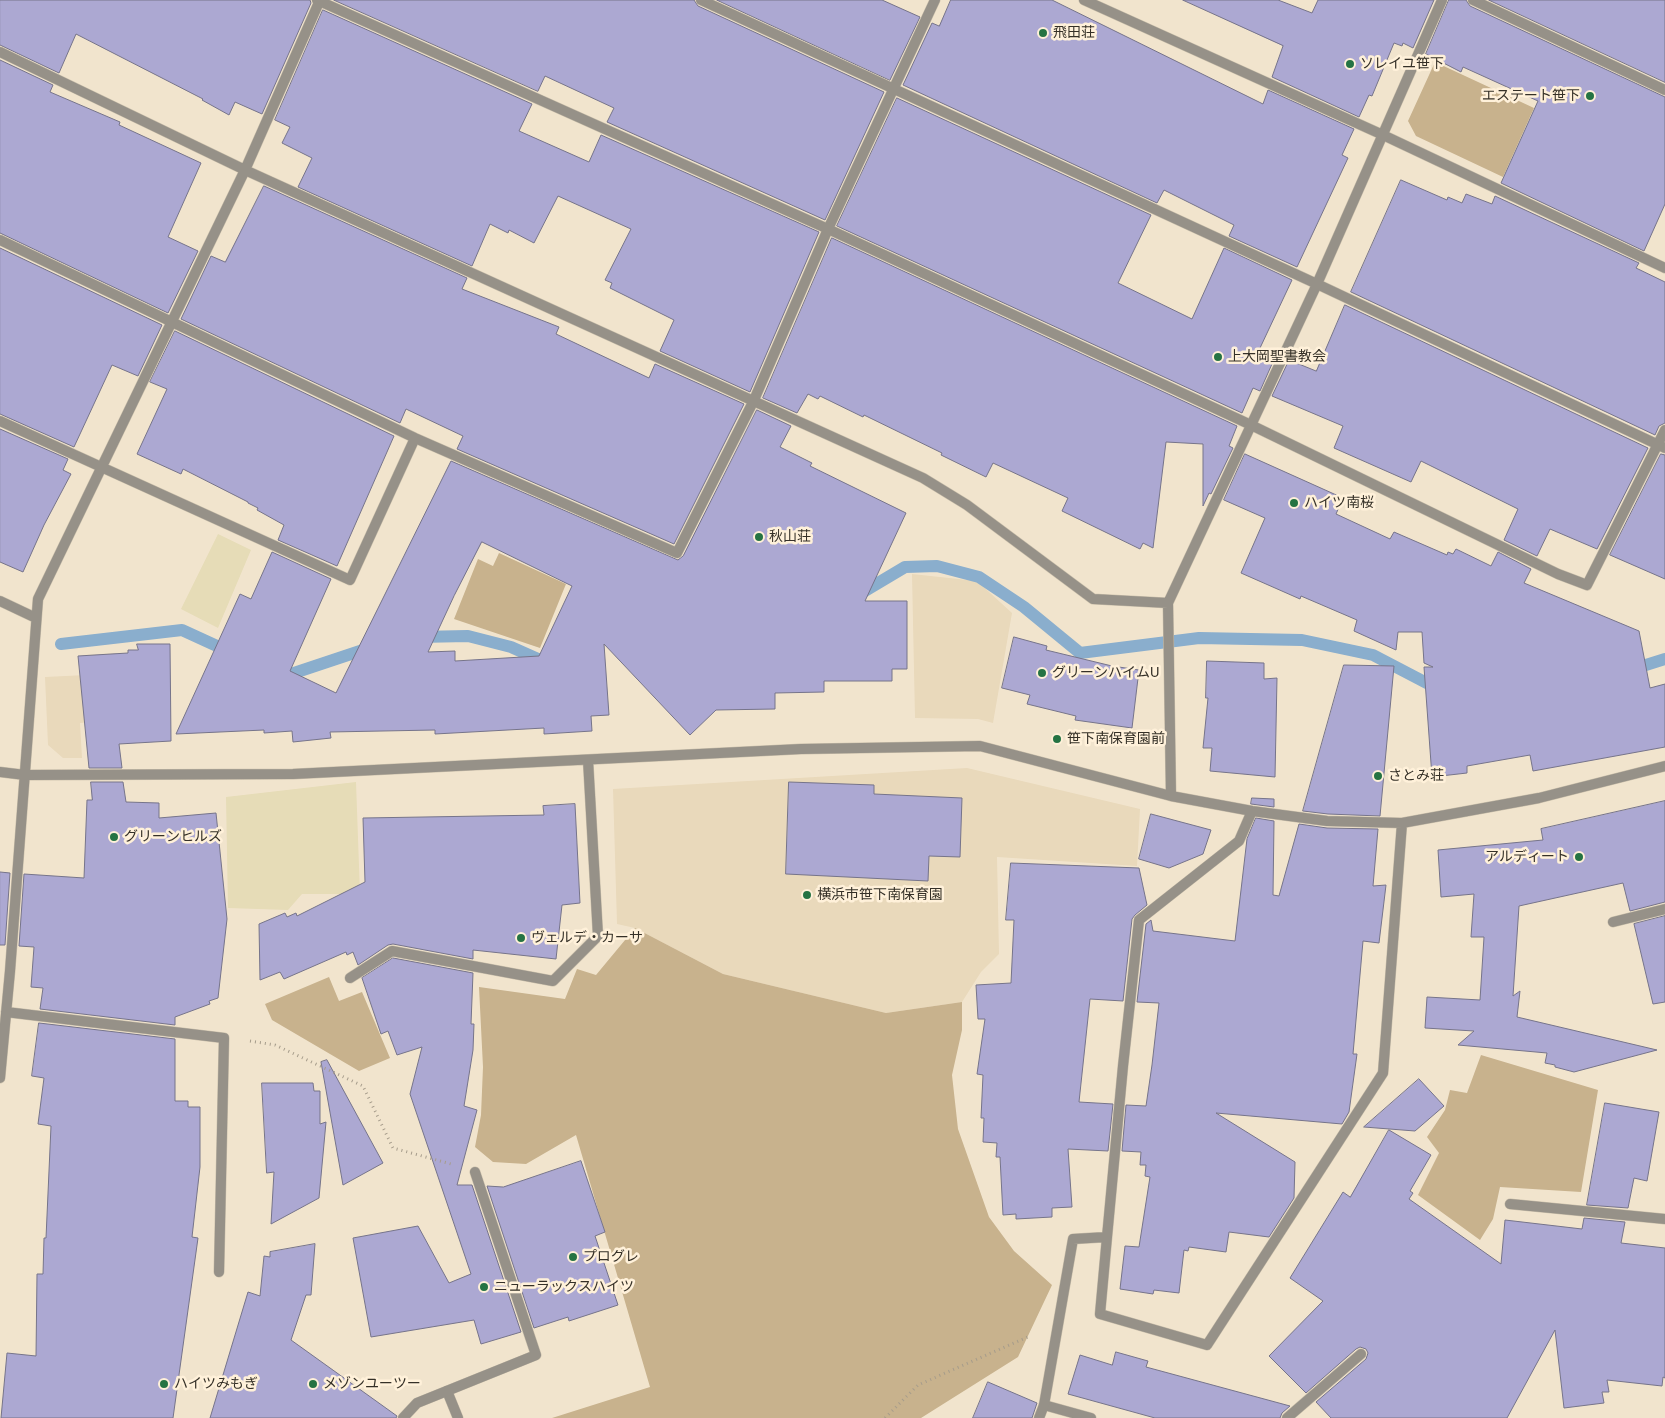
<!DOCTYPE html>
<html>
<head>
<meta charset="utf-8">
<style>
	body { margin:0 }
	canvas { display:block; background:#f1e4cd }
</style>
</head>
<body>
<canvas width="1665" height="1418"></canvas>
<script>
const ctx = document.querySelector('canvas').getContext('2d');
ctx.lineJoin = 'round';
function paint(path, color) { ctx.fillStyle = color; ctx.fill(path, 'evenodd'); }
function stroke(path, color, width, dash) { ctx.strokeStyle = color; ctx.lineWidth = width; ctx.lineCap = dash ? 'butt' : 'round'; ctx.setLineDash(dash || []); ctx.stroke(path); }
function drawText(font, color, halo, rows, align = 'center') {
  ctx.font = font + ' Poppins,"Noto Sans JP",sans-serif'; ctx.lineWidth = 5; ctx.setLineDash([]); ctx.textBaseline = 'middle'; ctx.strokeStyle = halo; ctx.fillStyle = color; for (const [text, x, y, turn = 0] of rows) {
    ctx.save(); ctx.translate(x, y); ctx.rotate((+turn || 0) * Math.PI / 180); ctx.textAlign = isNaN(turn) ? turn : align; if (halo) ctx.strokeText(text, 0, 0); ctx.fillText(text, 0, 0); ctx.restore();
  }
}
paint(new Path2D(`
	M912,574L977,581L1012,613L993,723L978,719L915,718Z
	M117,653L119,689L108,721L80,723L82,758H63L48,745L45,677L86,675L85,655Z
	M967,768L1140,809L1137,866L997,857L999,954L981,972L962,1002L886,1013L723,974L635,928L617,924L613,789Z`), '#e9d9bb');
paint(new Path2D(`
	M1435,62L1534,108L1503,177L1416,136L1408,121Z
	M499,553L566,584L540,648L454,619L478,559L493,566Z
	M635,928L723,974L886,1013L962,1002V1030L952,1075L958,1129L989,1217L1014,1251L1052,1285L1018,1357L921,1418H552L650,1387L576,1135L526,1164L493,1162L475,1147L481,1115L483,1067L479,987L565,999L577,969L596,975Z
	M329,977L339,1001L362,992L390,1058L359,1071L272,1020L265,1004Z
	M1481,1055L1598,1090L1581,1192L1500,1187L1493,1219L1480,1240L1418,1195L1439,1153L1427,1137L1445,1110L1450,1090L1467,1093Z`), '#c8b28d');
paint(new Path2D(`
	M218,534L251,550L218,628L181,609Z
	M356,782L360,894H302L288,910L228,908L226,797Z`), '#e6dcb7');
stroke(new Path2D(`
	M858,595L905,567L937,566L979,577L1024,607L1080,653L1199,638L1302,640L1373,655L1440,690
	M418,637L468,636L511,647L538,659H547
	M61,644L182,630L230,652
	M1630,670L1665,659
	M278,675L282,677L372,647`), '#8aaecd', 12);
const building = new Path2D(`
	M0,0H310L311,3L262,114L235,102L229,115L202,100L203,99L76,34L59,73L0,45Z
	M334,0H694L698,6L884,92L825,220L607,122L614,108L545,76L538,91Z
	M717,0H882L920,17L890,80Z
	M951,0H1052L1263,104L1268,90L1354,129L1342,155L1348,158L1297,267L1229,236L1234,225L1164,190L1157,203L903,85L932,23L939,26Z
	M1183,0H1278L1312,13L1318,0H1434L1413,48L1403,43L1402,46L1394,43L1372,96L1369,95L1359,117L1272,77L1283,46Z
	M1449,0H1466L1470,6L1665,97V204L1644,251L1501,183L1538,101L1463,67L1461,72L1426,54Z
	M1489,0H1665V82Z
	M323,10L532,104L519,131L589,162L601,135L819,232L750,392L660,351L674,320L610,288L612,283L605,280L631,229L558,196L534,243L509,230L508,233L490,224L472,266L298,187L312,158L282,143L290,127L275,120Z
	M0,60L53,85L50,92L120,122L119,125L201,163L168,237L198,251L168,313L0,233Z
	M897,98L1151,215L1118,283L1192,319L1224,248L1292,280L1260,348L1276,355L1260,391L1253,388L1242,413L837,226Z
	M1401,180L1447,200L1448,197L1462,203L1466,194L1492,204L1495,196L1639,263L1636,268L1665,282V423L1659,426L1655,435L1351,292Z
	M264,186L467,278L462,289L559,327L556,334L649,378L655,364L744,404L674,544L457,449L463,436L406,409L400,423L181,319L211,256L225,262Z
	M832,238L1237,426L1229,446L1233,448L1211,494L1209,493L1203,506V444L1166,442L1153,548L1143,543L1140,549L1062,511L1068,498L993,463L986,477L941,455L942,453L864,415L863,417L820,396L818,399L808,394L797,413L763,398Z
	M0,248L162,325L138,376L112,365L74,447L0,414Z
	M1345,305L1648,448L1597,549L1550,529L1537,556L1504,540L1518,509L1421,461L1411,482L1334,448L1343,426L1272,396L1289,360L1316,371Z
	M175,331L394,436L337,566L278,540L284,525L257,510L258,508L248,503V502L183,469L181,474L137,454L167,389L150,382Z
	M757,410L791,426L780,447L812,463L810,466L906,513L865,601H907V669H892V681H824V692L775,693V709L716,710L690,735L604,644L609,715L591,716L592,731L544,734V728L435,734V730L330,732L331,738L293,742L292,731L264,733V730L176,734L240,594L251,599L272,552L331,579L290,671L336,693L451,461L678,560L683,556ZM482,542L572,586L539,656L455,661V651L428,652L454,596Z
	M0,429L68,459L63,470L71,474L44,525L23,572L0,562Z
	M1245,454L1343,498L1336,514L1390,539L1394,532L1447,555L1448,552L1453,554L1456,549L1491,566L1498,552L1531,569L1524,583L1639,631L1650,688L1665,684V747L1533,771L1530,755L1467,766V773L1432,777L1424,667H1433L1424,663L1422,632H1398L1396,650L1354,631L1357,620L1301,596L1300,599L1241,573L1265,518L1224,500Z
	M1661,454L1665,455V579L1610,555Z
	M1014,637L1047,646L1046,650L1112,666L1139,670L1132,728L1075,720L1076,716L1027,704L1030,695L1002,688Z
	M137,644H170L171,741L119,744L122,768H89L78,656L128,653V650H138Z
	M1207,661L1264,663V679L1277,678L1275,777L1210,771L1212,748H1203L1208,698H1206Z
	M1344,665L1394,666L1380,816L1328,814L1303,811Z
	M91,782H123L126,802L159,803V818L216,813L227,919L218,998L209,1001L210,1004L175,1017V1025L40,1009L43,988L31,987L34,947L19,946L24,874L84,878L87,800H92Z
	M789,782L874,785V794L962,798L960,857L929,856L928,881L786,874Z
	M1252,798L1274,799V807L1251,804Z
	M1665,801V902L1630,911L1623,883L1519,906L1513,996L1520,991L1517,1017L1657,1050L1574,1072L1555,1067V1065L1545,1063L1547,1053L1458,1045L1474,1031L1425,1028L1427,997L1480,1000L1484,937H1471L1474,894L1441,897L1438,850L1543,840L1541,829Z
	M575,804L580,903L562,905L556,959L473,950V959L393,944L388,945L358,965L353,952L347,955L346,952L284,979L280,972L260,980L259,924L285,913L287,917L296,913L297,916L365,882L363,818L544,815L543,806Z
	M1151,814L1211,830L1203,854L1169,868L1139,859Z
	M1256,818L1274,821L1273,895L1279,896L1299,824L1327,828L1378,829L1373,886L1386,885L1379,943L1363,941L1353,1054H1357L1349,1112L1342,1124L1216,1113L1295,1162L1294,1198L1269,1237L1229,1232L1226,1252L1189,1247L1188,1251L1184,1250L1179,1293L1154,1290L1153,1294L1120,1289L1125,1246L1139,1247L1150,1177L1145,1176L1146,1165H1140L1141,1152L1122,1151L1126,1105L1146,1106L1152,1065L1159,1003L1137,1002L1146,924L1151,920L1153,931L1235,941L1247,839Z
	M1011,863L1139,868L1147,905L1135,915L1132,919L1123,1001L1090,999L1079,1102L1113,1104L1108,1151L1068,1149L1072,1207L1052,1208V1217L1016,1219V1214L1003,1215L1000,1157H996L997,1143L983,1142L984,1118H981L983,1075L977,1074L985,1019H978L976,985L1011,983L1014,920H1006Z
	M0,872L10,873L5,945H0Z
	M1665,916V1002L1653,1004L1634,924Z
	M393,958L473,973L471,1024H474L473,1050L464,1106L477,1110L457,1185H472L521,1332L481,1344L474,1320L371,1337L353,1238L418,1226L449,1283L471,1274L410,1094L422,1047L397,1055L388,1031L381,1034L362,978Z
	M39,1023L175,1039V1101H188V1107H200V1167L192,1237L198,1238L173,1418H1L7,1353L36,1356L37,1274H43L44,1238H46L51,1126L38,1124L44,1078L32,1076Z
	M327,1060L383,1163L343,1185L321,1062Z
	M1419,1079L1444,1106L1415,1131L1364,1127Z
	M262,1083H313L314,1091H320V1124L326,1122L319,1198L271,1224L274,1172L267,1173Z
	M1605,1103L1659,1112L1647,1181L1634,1178L1628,1208L1587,1205Z
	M1389,1130L1431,1155L1410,1191L1413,1193L1409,1199L1501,1264L1505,1220L1582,1229L1584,1218L1625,1222L1621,1243L1665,1248V1378L1663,1377L1662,1386L1607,1380L1609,1392H1602L1604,1403L1564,1408L1555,1330L1507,1418H1331L1316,1402L1366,1359L1368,1353L1366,1349L1360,1347L1356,1349L1306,1393L1269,1356L1323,1301L1290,1278L1343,1192L1350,1197Z
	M581,1161L605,1232L595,1236L618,1305L569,1321L568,1317L534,1328L487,1186L503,1187Z
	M315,1244L311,1295H306L291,1340L397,1416L396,1418H210L248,1292L260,1296L264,1256L270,1257V1252Z
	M1116,1352L1148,1361L1146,1367L1290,1406L1282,1413L1280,1418H1155L1068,1394L1080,1355L1112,1365Z
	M988,1382L1037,1403L1032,1418H973Z`);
paint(building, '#aca8d2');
stroke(building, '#76748a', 1);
const lane = new Path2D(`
	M447,1391L458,1418
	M1044,1405L1091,1418
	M1287,1418L1361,1354`);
const street = new Path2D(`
	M317,0L828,229L1251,425L1558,574L1587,585L1665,430
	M701,0L1317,284L1665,448
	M1084,0L1383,135L1665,268
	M1473,0L1665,90
	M0,52L245,170L923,478L967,505L1093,599L1168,603
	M0,240L415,438L677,553L754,400L828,229L935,0
	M0,421L350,580L415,438
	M0,601L36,618
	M0,772L25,775L293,774L801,749L980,746L1171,796L1252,811L1327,821L1402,823L1539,798L1665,766
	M1171,796L1168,603L1317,284L1442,0
	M1613,922L1665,909
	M350,978L392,951L553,981L598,936L588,760
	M6,1012L224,1038L219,1272
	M0,1078L10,971L38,599L245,170L320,0
	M1510,1204L1665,1219
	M1107,1237L1100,1314L1207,1345L1383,1073L1402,823
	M403,1418L417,1403L536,1355L475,1172
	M1039,1418L1044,1405L1073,1239L1107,1237L1123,1066L1139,920L1239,841L1252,811`);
stroke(lane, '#cbc0ac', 11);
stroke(street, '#cbc0ac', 11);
stroke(new Path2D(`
	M250,1041L275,1045L363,1086L393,1148L451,1164
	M885,1418L918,1385L1030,1336`), '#a69c8b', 3, [1, 4]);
stroke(lane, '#969188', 10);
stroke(street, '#969188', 10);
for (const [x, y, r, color] of [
	[1043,33,5,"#257343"],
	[1350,64,5,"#257343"],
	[1590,96,5,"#257343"],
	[1218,357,5,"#257343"],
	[1294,503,5,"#257343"],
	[759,537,5,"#257343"],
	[1042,673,5,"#257343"],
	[1057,739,5,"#257343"],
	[1378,776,5,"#257343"],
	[114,837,5,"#257343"],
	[1579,857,5,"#257343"],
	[807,895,5,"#257343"],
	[521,938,5,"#257343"],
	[573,1257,5,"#257343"],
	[484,1287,5,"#257343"],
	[164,1384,5,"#257343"],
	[313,1384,5,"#257343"]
]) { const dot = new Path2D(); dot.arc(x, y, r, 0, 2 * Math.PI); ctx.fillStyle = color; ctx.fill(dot); stroke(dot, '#fff1da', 2); }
drawText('14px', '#353027', '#fff1da', [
	["飛田荘",1053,33],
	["ソレイユ笹下",1360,64],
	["エステート笹下",1580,96,"right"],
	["上大岡聖書教会",1228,357],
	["ハイツ南桜",1304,503],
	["秋山荘",769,537],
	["グリーンハイムU",1052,673],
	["笹下南保育園前",1067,739],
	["さとみ荘",1388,776],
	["グリーンヒルズ",124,837],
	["アルディート",1569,857,"right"],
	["横浜市笹下南保育園",817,895],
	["ヴェルデ・カーサ",531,938],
	["プログレ",583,1257],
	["ニューラックスハイツ",494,1287],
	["ハイツみもぎ",174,1384],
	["メゾンユーツー",323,1384]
], 'left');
</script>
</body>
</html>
